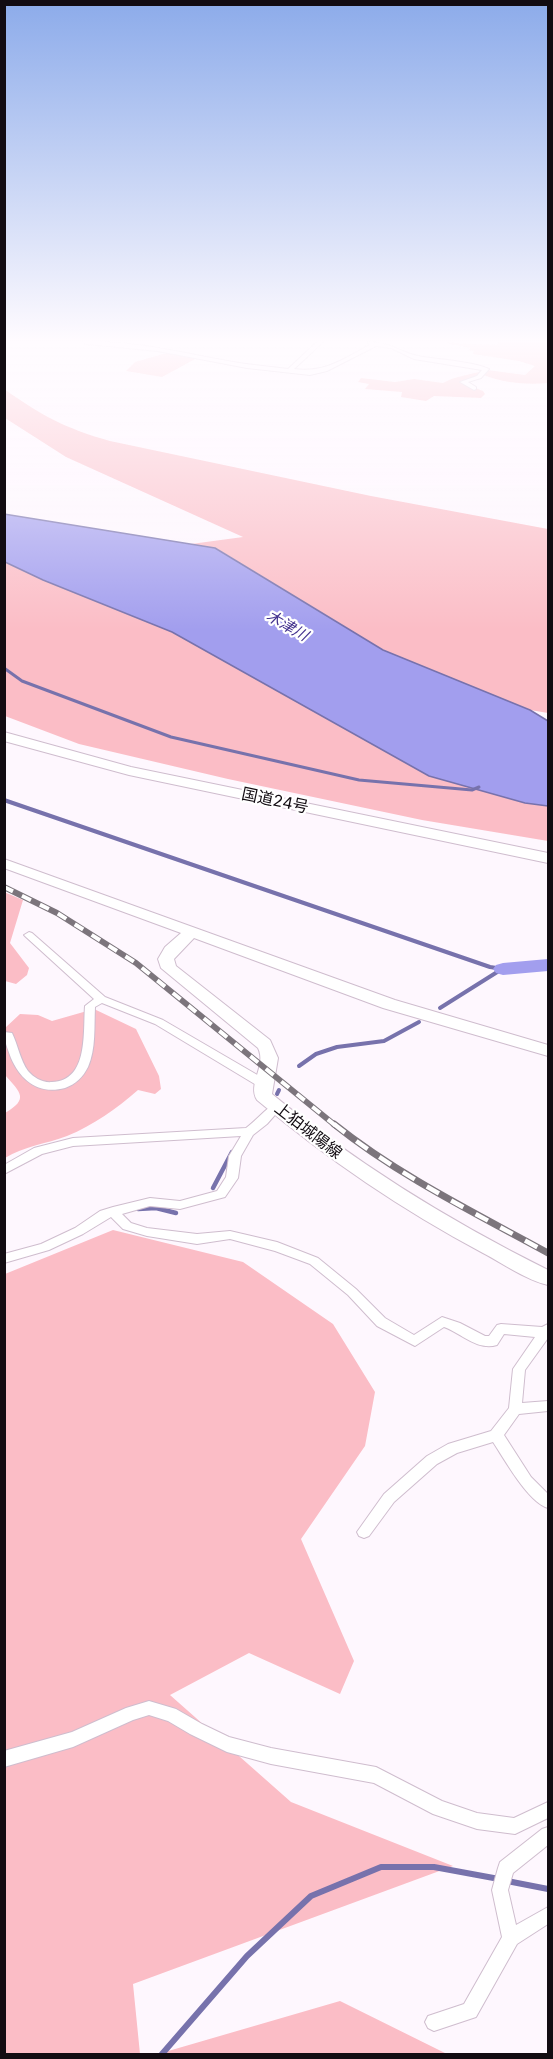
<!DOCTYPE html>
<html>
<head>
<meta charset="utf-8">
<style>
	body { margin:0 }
	#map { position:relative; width:553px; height:2059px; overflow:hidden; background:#fef7fe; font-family:Inter,sans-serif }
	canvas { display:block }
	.frame { position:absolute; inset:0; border:6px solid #120c12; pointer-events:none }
</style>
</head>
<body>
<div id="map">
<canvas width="553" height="2059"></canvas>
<div class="frame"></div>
</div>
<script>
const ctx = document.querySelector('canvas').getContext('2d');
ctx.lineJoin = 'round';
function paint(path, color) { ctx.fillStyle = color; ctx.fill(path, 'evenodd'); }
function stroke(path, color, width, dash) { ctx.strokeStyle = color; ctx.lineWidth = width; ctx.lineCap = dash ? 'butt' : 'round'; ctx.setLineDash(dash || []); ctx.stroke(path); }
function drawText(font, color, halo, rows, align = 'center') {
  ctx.font = font + ' Inter,"Noto Sans JP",sans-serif'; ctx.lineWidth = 4.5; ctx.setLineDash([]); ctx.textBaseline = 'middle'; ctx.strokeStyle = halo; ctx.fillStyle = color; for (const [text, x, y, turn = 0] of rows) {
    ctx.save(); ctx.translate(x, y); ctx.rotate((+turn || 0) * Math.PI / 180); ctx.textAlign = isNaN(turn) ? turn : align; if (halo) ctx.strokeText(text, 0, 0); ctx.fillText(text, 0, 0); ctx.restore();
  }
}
paint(new Path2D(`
	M447,342C465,344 480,344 497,345L499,342H548V383C528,385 503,383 484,375L487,370L525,375L535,366L519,361L473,354L474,351L468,350L471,348L445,343Z
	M170,352L197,358L162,377L126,371L135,362Z
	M482,371L480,375L460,382L483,391L485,394L481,398L434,396L426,401L401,397L402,392L365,389L369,384L358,382L361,378L395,382L414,379L443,383C455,376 469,375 482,371Z
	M4,389C43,416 64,428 110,441L371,496L548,529V713L530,710L383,650L216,548L191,544L243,537L66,457L5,418Z
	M4,562L43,580L172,632L429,776L525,803L548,806V841L422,820L228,779L79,744L5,716Z
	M4,892L23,900L10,943L29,968L27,975L16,984L5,981Z
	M94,1009L136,1029L159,1076L161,1089L155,1094L138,1090C116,1109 94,1125 67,1136C46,1144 24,1146 5,1158V1113C29,1099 21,1093 5,1075V1028L20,1014L38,1015L52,1021Z
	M113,1230L243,1262L333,1324L375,1392L365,1446L301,1539L354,1661L340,1694L249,1653L170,1695L291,1802L453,1866L133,1984L140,2054H5V1274Z
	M340,2001L447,2054H158Z`), '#fbbdc6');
const water = new Path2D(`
	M4,514L215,548L383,650L530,710L548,721V806L525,803L429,776L172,632L43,580L5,562Z`);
paint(water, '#a29eee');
stroke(water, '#7772ac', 1.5);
stroke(new Path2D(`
	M4,668L22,681L171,737L359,780L472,790L479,787`), '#7772ac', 3);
stroke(new Path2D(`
	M4,800L490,967L503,969
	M440,1008L502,969
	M299,1066L316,1054L337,1047L384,1041L419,1022
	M277,1094L279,1090`), '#7772ac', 4);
stroke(new Path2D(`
	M213,1188L232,1152
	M138,1209L156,1208L176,1213`), '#7772ac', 4.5);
stroke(new Path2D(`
	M507,1881L548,1889
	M162,2054L247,1956L311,1896L381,1867H434L499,1879`), '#7772ac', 6);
paint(new Path2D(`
	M548,959V971L503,975L496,973L493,969L496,965L503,963Z`), '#a29eee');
const minor = new Path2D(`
	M83,342C138,340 192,356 246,364C260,366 274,367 288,369L317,342H323L294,369C325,373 343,359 370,345L368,342C390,342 400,352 418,356C439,360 471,361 489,369L481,378L468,382L476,387V389L474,390L460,382L477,376L482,370L414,359L391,348L376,346L327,371L310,375L247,368L158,351L86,344Z
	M29,932L32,933L105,997L163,1020L266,1080L267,1083L266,1086H258L155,1024L102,1003L95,1007C94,1027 96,1049 88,1067C83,1077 76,1084 65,1088C39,1095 21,1081 11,1058C8,1049 4,1041 4,1032L12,1033C18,1045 20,1060 28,1071C34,1078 43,1083 52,1082C89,1081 83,1031 85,1006L94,999L26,937L24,935Z
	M276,1103L282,1107L267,1124L253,1135L241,1156L238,1178L225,1197L180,1209L150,1206L122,1214L131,1223L147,1228L197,1234L230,1231L277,1242L318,1258L356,1289L385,1318L414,1335L442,1317L460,1323L485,1336H489L497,1325L501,1324L542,1327L548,1324V1338L525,1370L522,1403L548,1401V1411L519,1414L504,1435L531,1477L548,1494V1508C528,1502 505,1460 493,1442L457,1453L437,1464L394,1502L369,1536L364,1538L359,1536L357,1532L384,1494L427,1456L448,1444L491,1431L509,1408L513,1369L535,1337L504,1334L497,1345C477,1351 461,1333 444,1327L415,1346L377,1326L348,1295L310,1264L275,1251L230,1239L197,1244L147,1236L123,1229L111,1217L83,1234L49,1250L4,1263V1254L41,1244L75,1228L100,1211L113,1207L150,1198L180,1201L217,1191L226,1177L229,1156L241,1136L73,1146L42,1154L4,1174V1165L34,1148L73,1138L246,1128C256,1121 266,1108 276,1103Z
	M149,1701L176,1709L202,1724L229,1737L271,1748L376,1767L442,1801L477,1813L514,1818L548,1802V1818L515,1834L477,1829L433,1814L374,1783L271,1764L227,1752L190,1734L168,1721L149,1715L133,1720L73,1747L4,1767V1751L72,1732L126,1708Z
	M548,1827V1845L513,1873L508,1890L516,1925L548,1907V1924L517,1944L476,2017L434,2031L428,2028L425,2022L428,2016L464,2004L502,1937L492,1890L498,1868L500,1862L542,1829Z`);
const primary = new Path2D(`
	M4,859L395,1000L548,1045V1056L383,1008L194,938L174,959L176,966L270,1040L278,1058L272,1094C357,1164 450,1221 548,1270V1285C526,1280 504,1264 483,1253C402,1210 327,1159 257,1100C247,1084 267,1066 258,1048L161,968L158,959L165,947L181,933L4,868Z`);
const trunk = new Path2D(`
	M4,732L131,767L548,853V863L129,775L4,741Z`);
stroke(minor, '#cfbdce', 2);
stroke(primary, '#cfbdce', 2);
stroke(trunk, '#cfbdce', 2);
paint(minor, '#fff');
paint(primary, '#fff');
paint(trunk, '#fff');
const railFar1 = new Path2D(`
	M4,887L57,913L136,963L336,1126`);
const rail = new Path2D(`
	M334,1124C399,1176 475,1213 548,1253`);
stroke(railFar1, '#7c757c', 6);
stroke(rail, '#7c757c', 7);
stroke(railFar1, '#fff', 4, [10]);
stroke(rail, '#fff', 4.5, [14]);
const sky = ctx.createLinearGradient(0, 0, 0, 630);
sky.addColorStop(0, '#8cabea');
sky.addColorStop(0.54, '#fffbff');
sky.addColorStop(1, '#fffbff00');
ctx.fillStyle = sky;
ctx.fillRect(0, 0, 553, 630);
drawText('italic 15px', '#43328e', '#fff', [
	["木津川",287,626,30]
]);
drawText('16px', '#120c12', '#fff', [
	["国道24号",275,801,12],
	["上狛城陽線",308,1131,38]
]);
</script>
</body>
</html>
